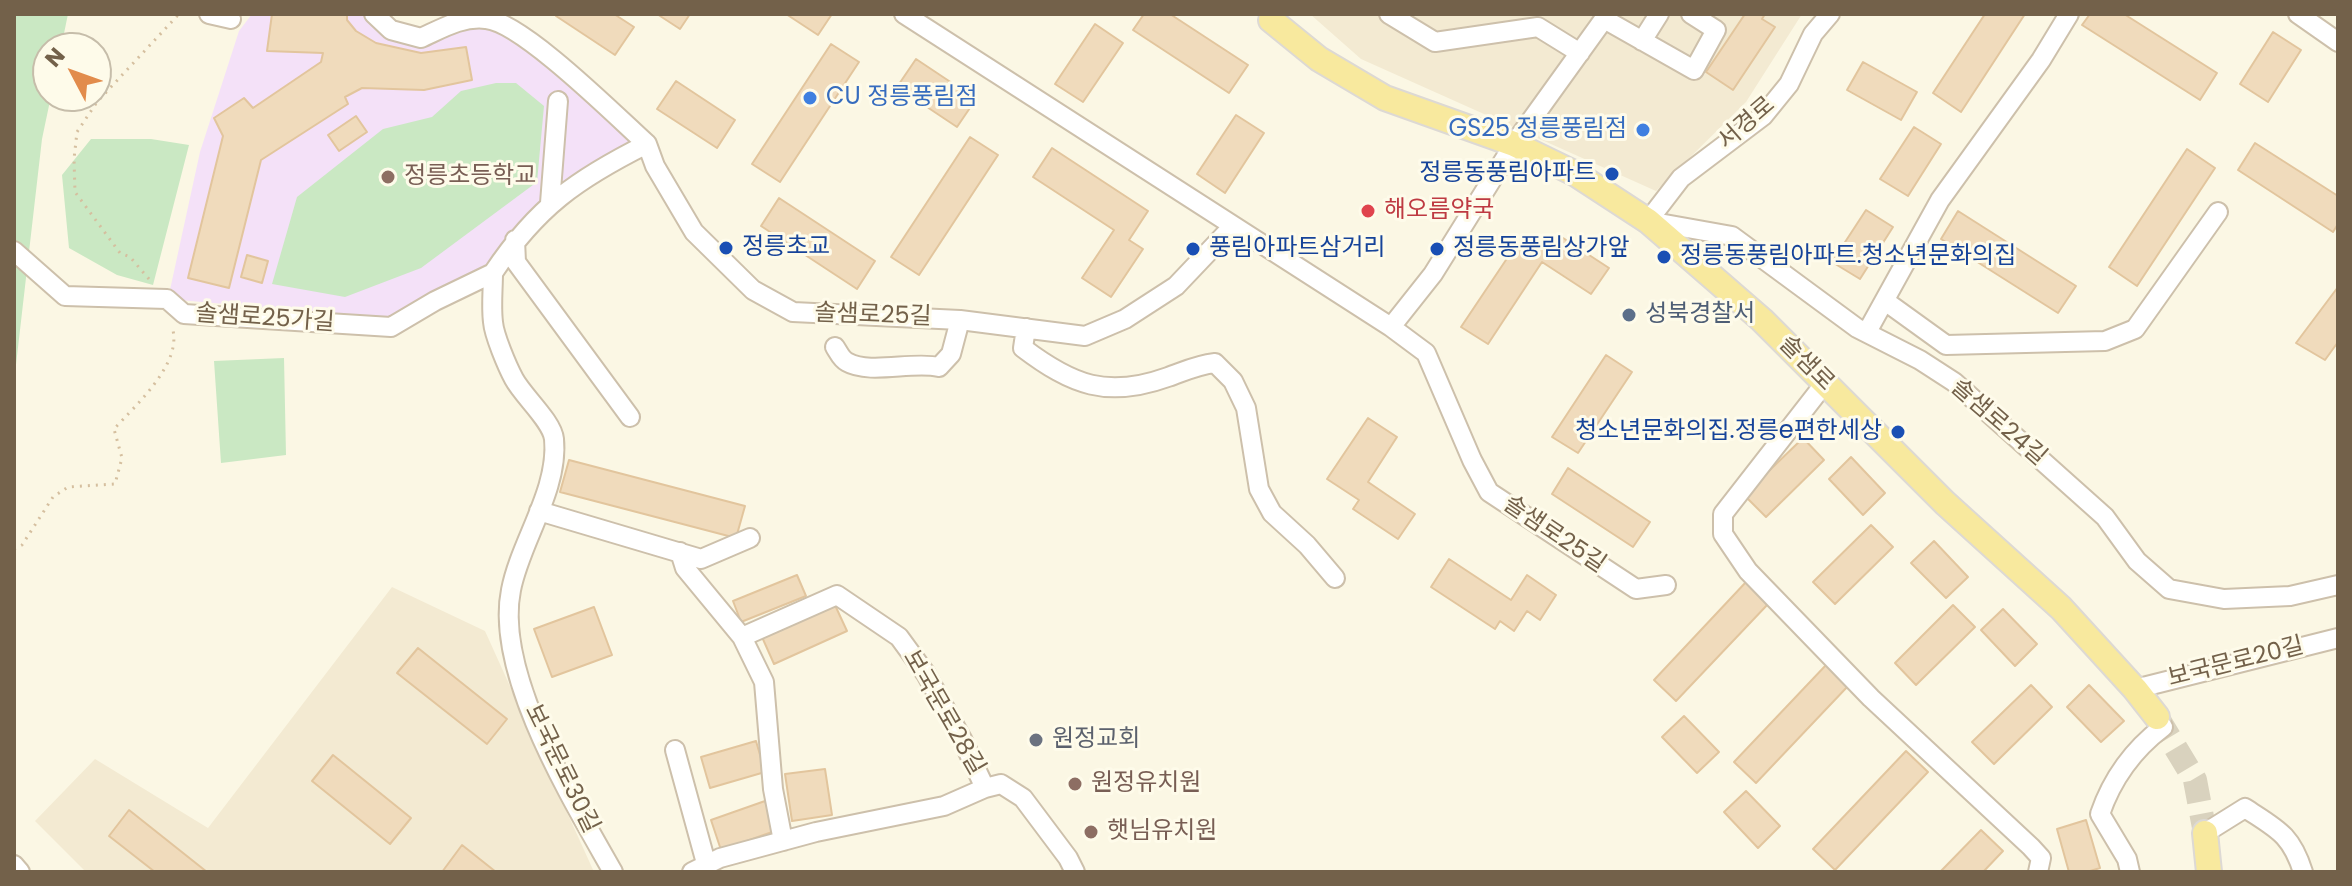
<!DOCTYPE html>
<html>
<head>
<meta charset="utf-8">
<style>
	body { margin:0 }
	#map { position:relative; width:2352px; height:886px; overflow:hidden; background:#fbf7e4; font-family:Poppins,sans-serif }
	canvas { display:block }
	.frame { position:absolute; inset:0; border:16px solid #73614a; pointer-events:none }
	.north { position:absolute; left:32px; top:32px; width:80px; height:80px; box-sizing:border-box; background:#fefbea; border:2px solid #c6bdaa; border-radius:50%; rotate:311deg; font-size:22px; font-weight:700; line-height:32px; text-align:center; color:#73614a }
	.north::after { content:''; display:block; margin:auto; width:28px; height:36px; background:#e28c4c; clip-path:polygon(50% 0,100% 100%,50% 72%,0 100%) }
</style>
</head>
<body>
<div id="map">
<canvas width="2352" height="886"></canvas>
<div class="frame"></div>
<div class="north">N</div>
</div>
<script>
const ctx = document.querySelector('canvas').getContext('2d');
ctx.lineJoin = 'round';
function paint(path, color) { ctx.fillStyle = color; ctx.fill(path, 'evenodd'); }
function stroke(path, color, width, dash) { ctx.strokeStyle = color; ctx.lineWidth = width; ctx.lineCap = dash ? 'butt' : 'round'; ctx.setLineDash(dash || []); ctx.stroke(path); }
function drawText(font, color, halo, rows, align = 'center') {
  ctx.font = font + ' Poppins,"Noto Sans KR",sans-serif'; ctx.lineWidth = 6; ctx.setLineDash([]); ctx.textBaseline = 'middle'; ctx.strokeStyle = halo; ctx.fillStyle = color; for (const [text, x, y, turn = 0] of rows) {
    ctx.save(); ctx.translate(x, y); ctx.rotate((+turn || 0) * Math.PI / 180); ctx.textAlign = isNaN(turn) ? turn : align; if (halo) ctx.strokeText(text, 0, 0); ctx.fillText(text, 0, 0); ctx.restore();
  }
}
paint(new Path2D(`
	M1310,14H1802L1746,102L1656,191L1361,59Z
	M392,587L485,631L594,872H86L35,821L95,759L208,828Z`), '#f3ead2');
paint(new Path2D(`
	M252,14H368L392,38L485,23L528,46L577,94L636,142L544,201L493,273L395,319L168,299L200,152L239,31Z`), '#f4e1f8');
paint(new Path2D(`
	M14,14H68L61,48H48V96H51L42,139L14,382Z
	M496,83H516L544,106L537,182L421,268L345,297L272,284L297,197L383,129L432,117L461,91Z
	M91,139H151L189,145L153,285L117,275L69,248L62,175Z
	M284,358L286,455L221,463L214,361Z`), '#cae8c3');
const building = new Path2D(`
	M272,14H347V20L356,31L376,43L421,53L466,47L472,80L424,90L362,88L345,97L348,104L261,160L229,288L188,278L223,136L214,118L244,98L253,108L321,62L323,53L267,51Z
	M557,14H614L634,27L615,55L556,16Z
	M657,14H690L680,29Z
	M786,14H832L818,35Z
	M1144,14H1170L1248,65L1229,93L1133,30Z
	M1745,14H1765L1762,19L1775,27L1733,90L1706,72Z
	M1985,14H2025L1961,112L1933,93Z
	M2090,14H2124L2217,73L2200,100L2082,25Z
	M1095,24L1123,43L1083,102L1055,84Z
	M2273,32L2301,50L2268,102L2240,84Z
	M831,44L859,62L780,182L752,164Z
	M916,59L976,99L957,127L897,87Z
	M1863,62L1917,92L1901,120L1847,90Z
	M676,81L735,120L717,148L657,109Z
	M1236,115L1264,133L1225,193L1197,174Z
	M356,116L367,132L339,151L328,135Z
	M1914,127L1941,144L1908,196L1880,179Z
	M970,137L998,155L919,275L891,257Z
	M2255,143L2338,196V224L2333,232L2238,170Z
	M1052,148L1148,211L1129,240L1143,249L1111,297L1082,278L1114,230L1033,177Z
	M2187,149L2215,168L2137,286L2109,267Z
	M779,198L875,261L857,289L761,226Z
	M1866,210L1893,227L1860,279L1832,262Z
	M1958,211L2076,286L2058,313L1941,239Z
	M1560,236L1609,268L1591,294L1542,262L1488,344L1461,327L1516,245L1524,250L1532,237L1551,250Z
	M247,255L268,261L262,283L241,277Z
	M2338,287V342L2325,360L2296,343Z
	M1606,355L1632,372L1578,453L1552,437Z
	M1368,418L1397,437L1368,482L1415,514L1398,539L1353,509L1359,500L1327,479Z
	M1803,438L1824,460L1766,517L1744,495Z
	M1851,457L1885,493L1863,515L1829,479Z
	M569,460L745,506L736,538L560,492Z
	M1568,468L1650,522L1633,547L1552,494Z
	M1871,525L1893,547L1835,604L1813,582Z
	M1934,541L1968,577L1946,598L1911,563Z
	M1449,559L1511,600L1527,575L1556,595L1540,620L1527,611L1514,631L1500,621L1495,629L1431,587Z
	M797,575L806,596L741,622L733,601Z
	M1746,582L1769,603L1676,701L1654,680Z
	M834,603L847,631L774,664L762,637Z
	M1953,605L1975,627L1916,685L1895,663Z
	M594,607L612,655L552,677L534,629Z
	M2003,609L2037,644L2015,666L1981,630Z
	M418,648L507,719L487,744L397,673Z
	M1827,664L1849,685L1756,783L1734,762Z
	M2031,685L2052,707L1994,764L1972,742Z
	M2089,685L2124,721L2101,742L2067,707Z
	M1684,716L1719,752L1697,773L1662,737Z
	M756,741L765,772L710,788L701,757Z
	M1906,751L1928,772L1835,870L1813,849Z
	M333,755L411,818L390,844L312,781Z
	M825,769L832,815L792,821L785,774Z
	M1746,791L1780,826L1758,848L1724,812Z
	M765,801L775,831L721,850L711,820Z
	M129,810L207,872H155L109,836Z
	M2086,820L2100,868L2087,872H2069L2057,829Z
	M1981,830L2003,851L1983,872H1940Z
	M462,845L496,872H442Z`);
paint(building, '#f0dbbc');
stroke(building, '#e2c59d', 2);
stroke(new Path2D(`
	M2157,717L2195,780L2205,833`), '#d9d2be', 24, [24, 12]);
const minor = new Path2D(`
	M209,14L231,19
	M374,14L391,30L421,38C441,29 462,16 486,19C522,22 616,116 647,144L655,166L694,232L753,290L793,312L960,320L1085,336L1125,319L1176,286L1233,226
	M904,14L1391,327L1426,353L1472,460L1489,492L1636,589L1666,585
	M1389,14L1435,42L1538,27L1580,53
	M1830,14L1813,34L1789,84L1763,116L1681,178L1648,221L1732,236L1857,328L1920,360L1954,382L2105,517L2137,561L2169,589L2224,599L2290,596L2338,585
	M2298,14L2338,42
	M1642,41L1659,14
	M550,203L558,101
	M515,240L516,262L630,417
	M14,251L65,296L167,299L184,314L391,327L435,301L493,273C493,289 491,306 493,322C494,335 507,366 514,379C523,396 552,421 554,439C559,490 520,542 511,590C494,673 573,801 613,872
	M493,273C537,207 577,179 647,144
	M1885,301L1946,345L2105,341L2135,329L2218,212
	M1391,327L1433,274L1514,144L1604,19L1694,70L1716,30L1691,14
	M1026,328L1023,348C1072,385 1107,399 1168,377C1185,371 1197,365 1215,363L1233,381L1246,408L1259,489L1272,513L1307,545L1335,578
	M1867,332L1940,200L2041,60L2069,14
	M835,347C839,353 841,359 847,362C870,375 912,361 939,367L951,354L960,320
	M1825,383L1723,514V534L1748,571L1871,698L2031,847L2041,858L2038,872
	M539,511L701,559L750,538
	M680,552L685,568L742,637L764,682L773,789L783,841
	M742,637L837,595L899,637L926,674L962,739L985,788
	M2135,689L2338,638
	M675,750L706,863
	M2205,833L2245,808C2277,829 2291,834 2303,872
	M14,865L20,872
	M692,872L720,858L816,832L944,806L985,788L1001,784L1023,798L1068,858L1075,872
	M2130,872L2127,859L2100,814C2112,779 2134,749 2163,727`);
const major = new Path2D(`
	M1271,20L1319,59L1385,98L1514,144L1576,174L1648,221L1762,320L1945,503L2061,608L2135,689L2157,717
	M2205,833L2209,872`);
stroke(minor, '#cdc0ab', 22);
stroke(major, '#ddd9d4', 28);
stroke(new Path2D(`
	M149,279L130,257L120,253L75,192L74,159L77,132L97,102L179,14
	M14,549L22,545L53,497L68,487L115,484L122,458L114,429C136,405 184,362 172,327`), '#d5bf9f', 3, [2, 6]);
stroke(minor, '#fff', 18);
stroke(major, '#f8e99e', 24);
for (const [x, y, r, color] of [
	[810,98,8,"#3f7fe0"],
	[1643,130,8,"#3f7fe0"],
	[1612,174,8,"#1a4fb4"],
	[388,177,8,"#8d6e63"],
	[1368,211,8,"#e0444e"],
	[726,248,8,"#1a4fb4"],
	[1193,249,8,"#1a4fb4"],
	[1437,249,8,"#1a4fb4"],
	[1664,257,8,"#1a4fb4"],
	[1629,315,8,"#5c6f8a"],
	[1898,432,8,"#1a4fb4"],
	[1036,740,8,"#6b7280"],
	[1075,784,8,"#8d6e63"],
	[1091,832,8,"#8d6e63"]
]) { const dot = new Path2D(); dot.arc(x, y, r, 0, 2 * Math.PI); ctx.fillStyle = color; ctx.fill(dot); stroke(dot, '#fefbea', 3); }
drawText('24px', '#366cbe', '#fefbea', [
	["CU 정릉풍림점",826,98],
	["GS25 정릉풍림점",1627,130,"right"]
], 'left');
drawText('24px', '#73614a', '#fefbea', [
	["서경로",1747,124,-41],
	["솔샘로25길",873,316,2],
	["솔샘로25가길",265,319,4],
	["솔샘로",1806,364,45],
	["솔샘로24길",1998,423,41],
	["솔샘로25길",1554,535,34],
	["보국문로20길",2236,663,-14],
	["보국문로28길",943,713,60],
	["보국문로30길",561,769,64]
]);
drawText('24px', '#164399', '#fefbea', [
	["정릉동풍림아파트",1596,174,"right"],
	["정릉초교",742,248],
	["풍림아파트삼거리",1209,249],
	["정릉동풍림상가앞",1453,249],
	["정릉동풍림아파트.청소년문화의집",1680,257],
	["청소년문화의집.정릉e편한세상",1882,432,"right"]
], 'left');
drawText('24px', '#785e54', '#fefbea', [
	["정릉초등학교",404,177],
	["원정유치원",1091,784],
	["햇님유치원",1107,832]
], 'left');
drawText('24px', '#be3a42', '#fefbea', [
	["해오름약국",1384,211]
], 'left');
drawText('24px', '#4e5e75', '#fefbea', [
	["성북경찰서",1645,315]
], 'left');
drawText('24px', '#5b616d', '#fefbea', [
	["원정교회",1052,740]
], 'left');
</script>
</body>
</html>
